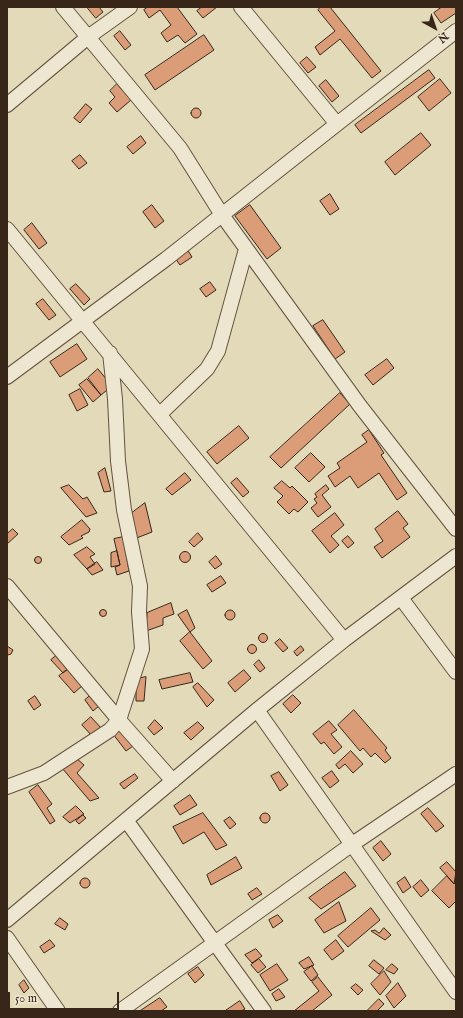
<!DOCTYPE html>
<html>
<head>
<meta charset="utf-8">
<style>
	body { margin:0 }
	#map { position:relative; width:463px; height:1018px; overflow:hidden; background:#e3daba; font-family:"IM FELL English",serif }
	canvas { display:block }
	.frame { position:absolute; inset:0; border:8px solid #382618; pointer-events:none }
	.north { position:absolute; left:415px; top:8px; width:40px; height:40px; -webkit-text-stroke:3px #ede7d2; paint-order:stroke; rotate:140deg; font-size:11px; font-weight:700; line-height:16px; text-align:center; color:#382618 }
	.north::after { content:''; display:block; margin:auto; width:14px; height:18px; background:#382618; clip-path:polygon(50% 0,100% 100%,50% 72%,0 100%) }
	.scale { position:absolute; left:8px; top:992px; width:111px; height:18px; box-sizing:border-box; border:2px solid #382618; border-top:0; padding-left:5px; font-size:12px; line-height:14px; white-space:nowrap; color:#382618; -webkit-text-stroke:3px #ede7d2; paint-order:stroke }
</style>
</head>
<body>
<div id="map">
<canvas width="463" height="1018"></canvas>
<div class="frame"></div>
<div class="north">N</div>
<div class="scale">50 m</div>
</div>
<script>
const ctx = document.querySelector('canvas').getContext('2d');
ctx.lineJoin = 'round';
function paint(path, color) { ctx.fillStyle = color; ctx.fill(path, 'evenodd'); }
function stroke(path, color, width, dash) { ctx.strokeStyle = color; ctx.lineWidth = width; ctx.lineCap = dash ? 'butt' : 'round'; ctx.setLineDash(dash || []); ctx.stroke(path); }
const building = new Path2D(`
	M87,7H99L103,12L96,18Z
	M148,7H177L197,34L185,43L178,35L167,42L161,33L171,25L160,10L149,18L144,10Z
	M202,7H217L203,18L197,11Z
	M321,7H330L381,71L372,78L340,39L320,55L315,47L335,31L318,10Z
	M442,7H456V13L441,23L434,13Z
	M120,31L131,45L125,50L114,36Z
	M204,35L214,50L155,90L145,75Z
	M307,57L316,67L308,73L300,63Z
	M429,70L435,78L361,133L355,125Z
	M440,79L451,93L429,111L418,97Z
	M326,80L339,96L332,102L319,86Z
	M117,84L131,100L117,112L109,103L115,97L110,91Z
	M86,104L92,109L80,123L74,118Z
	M191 113a5 5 0 1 1 10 0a5 5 0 1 1-10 0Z
	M421,133L431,145L395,175L385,162Z
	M141,136L146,143L133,154L127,147Z
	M80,155L87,163L79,169L72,161Z
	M330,194L339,209L330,215L320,201Z
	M152,205L164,221L155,228L143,212Z
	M250,205L281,248L267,259L235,216Z
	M32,223L47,243L39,249L24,230Z
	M187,249L192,257L180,265L175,258Z
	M210,282L216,290L206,297L200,289Z
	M76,284L90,299L84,305L70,289Z
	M43,299L56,315L49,320L36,304Z
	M323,320L345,352L335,359L313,326Z
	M77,344L87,359L60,377L50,362Z
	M387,359L394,368L373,385L365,375Z
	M98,369L112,386L101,395L88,378Z
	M87,379L101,395L93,402L79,385Z
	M80,389L88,405L77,411L69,395Z
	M340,393L350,404L281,468L270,457Z
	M239,426L249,438L217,464L207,452Z
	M369,430L384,453L381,455L407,493L397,500L379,473L358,488L350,476L335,487L328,476L340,468L337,463L367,442L362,435Z
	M311,453L325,467L309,482L295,468Z
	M105,468L111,491L104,492L98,473Z
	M185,473L191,480L172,495L166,489Z
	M237,478L249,492L243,497L231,483Z
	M282,481L290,488L292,486L308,502L298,512L294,509L289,514L277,502L283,496L274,488Z
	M69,485L83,499L87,497L97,513L86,517L61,488Z
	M326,485L329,489L322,495L331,507L318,517L311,508L317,503L314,499L317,497L315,494Z
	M145,503L152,532L134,539L128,516Z
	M398,511L408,524L403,528L410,537L382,558L374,547L383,541L375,529Z
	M335,513L344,525L331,536L339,545L330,553L312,531Z
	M82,520L90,529L89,532L81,536L83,538L69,545L61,537Z
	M13,529L18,534L7,544V534Z
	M198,533L203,539L194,547L189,542Z
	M348,536L354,543L348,548L342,541Z
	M123,537L129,571L117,575L115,567L120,565L114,539Z
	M87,547L95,554L90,557L95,564L87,569L74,555Z
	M117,551L120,565L111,567V553Z
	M179.5 557a5.5 5.5 0 1 1 11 0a5.5 5.5 0 1 1-11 0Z
	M216,556L222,564L215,569L209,562Z
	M34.5 560a3.5 3.5 0 1 1 7 0a3.5 3.5 0 1 1-7 0Z
	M97,562L103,570L92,575L87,569Z
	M221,576L226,583L212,592L207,585Z
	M171,603L174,614L163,618V625L146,631L147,613Z
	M99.5 613a3.5 3.5 0 1 1 7 0a3.5 3.5 0 1 1-7 0Z
	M187,610L195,628L190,632L178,615Z
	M225 615a5 5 0 1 1 10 0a5 5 0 1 1-10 0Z
	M190,632L212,661L203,669L180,641Z
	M258.5 638a4.5 4.5 0 1 1 9 0a4.5 4.5 0 1 1-9 0Z
	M280,639L288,648L283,652L275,643Z
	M247.5 649a4.5 4.5 0 1 1 9 0a4.5 4.5 0 1 1-9 0Z
	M7,646L13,650L11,654L8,655H7Z
	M301,646L304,650L297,656L294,652Z
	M56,656L68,669L63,673L51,660Z
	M259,660L265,668L260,672L254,665Z
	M68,669L83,685L74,693L59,676Z
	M244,670L251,678L235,692L228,683Z
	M190,673L193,682L162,689L159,680Z
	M146,677L144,701H136V679Z
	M198,683L214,700L207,707L193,687Z
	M91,695L99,706L93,711L85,700Z
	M293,695L301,703L291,713L283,704Z
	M35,696L41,705L34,710L28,701Z
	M354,710L387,748L385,750L391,758L385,763L375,753L371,757L363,748L360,751L338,725Z
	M91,717L102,729L93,737L82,725Z
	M155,720L163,728L154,735L148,728Z
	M329,721L337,730L331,734L342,747L334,754L324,742L321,744L313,734Z
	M198,722L204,728L191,740L184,733Z
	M121,728L133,746L126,751L113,734Z
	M351,751L363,764L353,773L345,764L339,769L336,765Z
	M76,758L84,765L77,773L99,798L90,801L62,768Z
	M332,771L339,781L330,788L322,778Z
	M279,772L288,785L280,791L271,776Z
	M135,774L138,778L124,789L120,784Z
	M38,785L52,804L47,808L55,821L50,824L29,792Z
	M190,795L197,805L180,815L174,806Z
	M76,806L84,814L70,823L63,817Z
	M428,808L444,826L436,832L421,814Z
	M203,813L227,845L216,850L204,832L183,844L173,827Z
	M260 818a5 5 0 1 1 10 0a5 5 0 1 1-10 0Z
	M83,815L86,818L79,824L76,821Z
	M230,817L236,824L230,829L224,821Z
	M381,841L391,854L383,861L373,848Z
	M236,857L242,868L211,885L207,875Z
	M447,862L456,872L454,884L440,868Z
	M345,872L356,886L321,909L309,898Z
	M447,876L454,884L456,882V901L449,908L432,891Z
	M405,877L411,887L403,893L397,883Z
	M80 883a5 5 0 1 1 10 0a5 5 0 1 1-10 0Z
	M421,880L429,890L421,897L413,887Z
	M257,888L262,894L252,900L248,894Z
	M339,902L346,921L324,933L315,920Z
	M371,908L380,920L348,947L338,936Z
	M278,915L283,921L273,928L269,920Z
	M60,918L68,924L65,930L55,924Z
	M384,928L391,935L385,940L371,931L375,930L379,933Z
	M50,940L55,946L44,953L40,947Z
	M336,940L344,951L332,960L324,950Z
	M256,949L262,956L252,963L245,955Z
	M309,957L314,965L304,969L299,963Z
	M259,959L266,967L258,973L251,965Z
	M374,960L384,968L379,974L369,966Z
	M277,964L288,980L270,991L260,975Z
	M392,964L398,969L394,974L386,970Z
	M312,966L318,975L311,981L304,972Z
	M198,967L204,975L195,983L188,974Z
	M384,971L391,982L380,995L371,984Z
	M318,977L332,995L312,1011H294L319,991L312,982Z
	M24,980L29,988L24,993L19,985Z
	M398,983L406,996L394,1008L386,996Z
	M356,984L363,990L358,995L351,988Z
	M279,989L285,997L276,1001L272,994Z
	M160,998L167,1007L161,1011H140Z
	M379,999L384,1004L377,1011H367Z
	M240,1001L245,1009L241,1011H225Z`);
paint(building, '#db9d78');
stroke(building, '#382618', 1);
const minor = new Path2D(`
	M63,7L180,148L222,215L360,406L456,529
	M7,105L88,37L130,7
	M337,124L456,31
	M7,229L344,640
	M7,377L166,259L337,124L241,7
	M160,414L207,369L218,351L246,249
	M7,586L119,720L173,781
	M401,598L456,672
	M257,710L456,992
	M7,787L44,773L110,730L119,720L142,649L139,612L140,586L124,510L118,461L115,399L110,353
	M126,820L264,1011
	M7,920L257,710L344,640L456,556
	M7,938L58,1011
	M120,1011L351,845L456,774`);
stroke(minor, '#635340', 16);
stroke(minor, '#ede7d2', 14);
</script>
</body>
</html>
